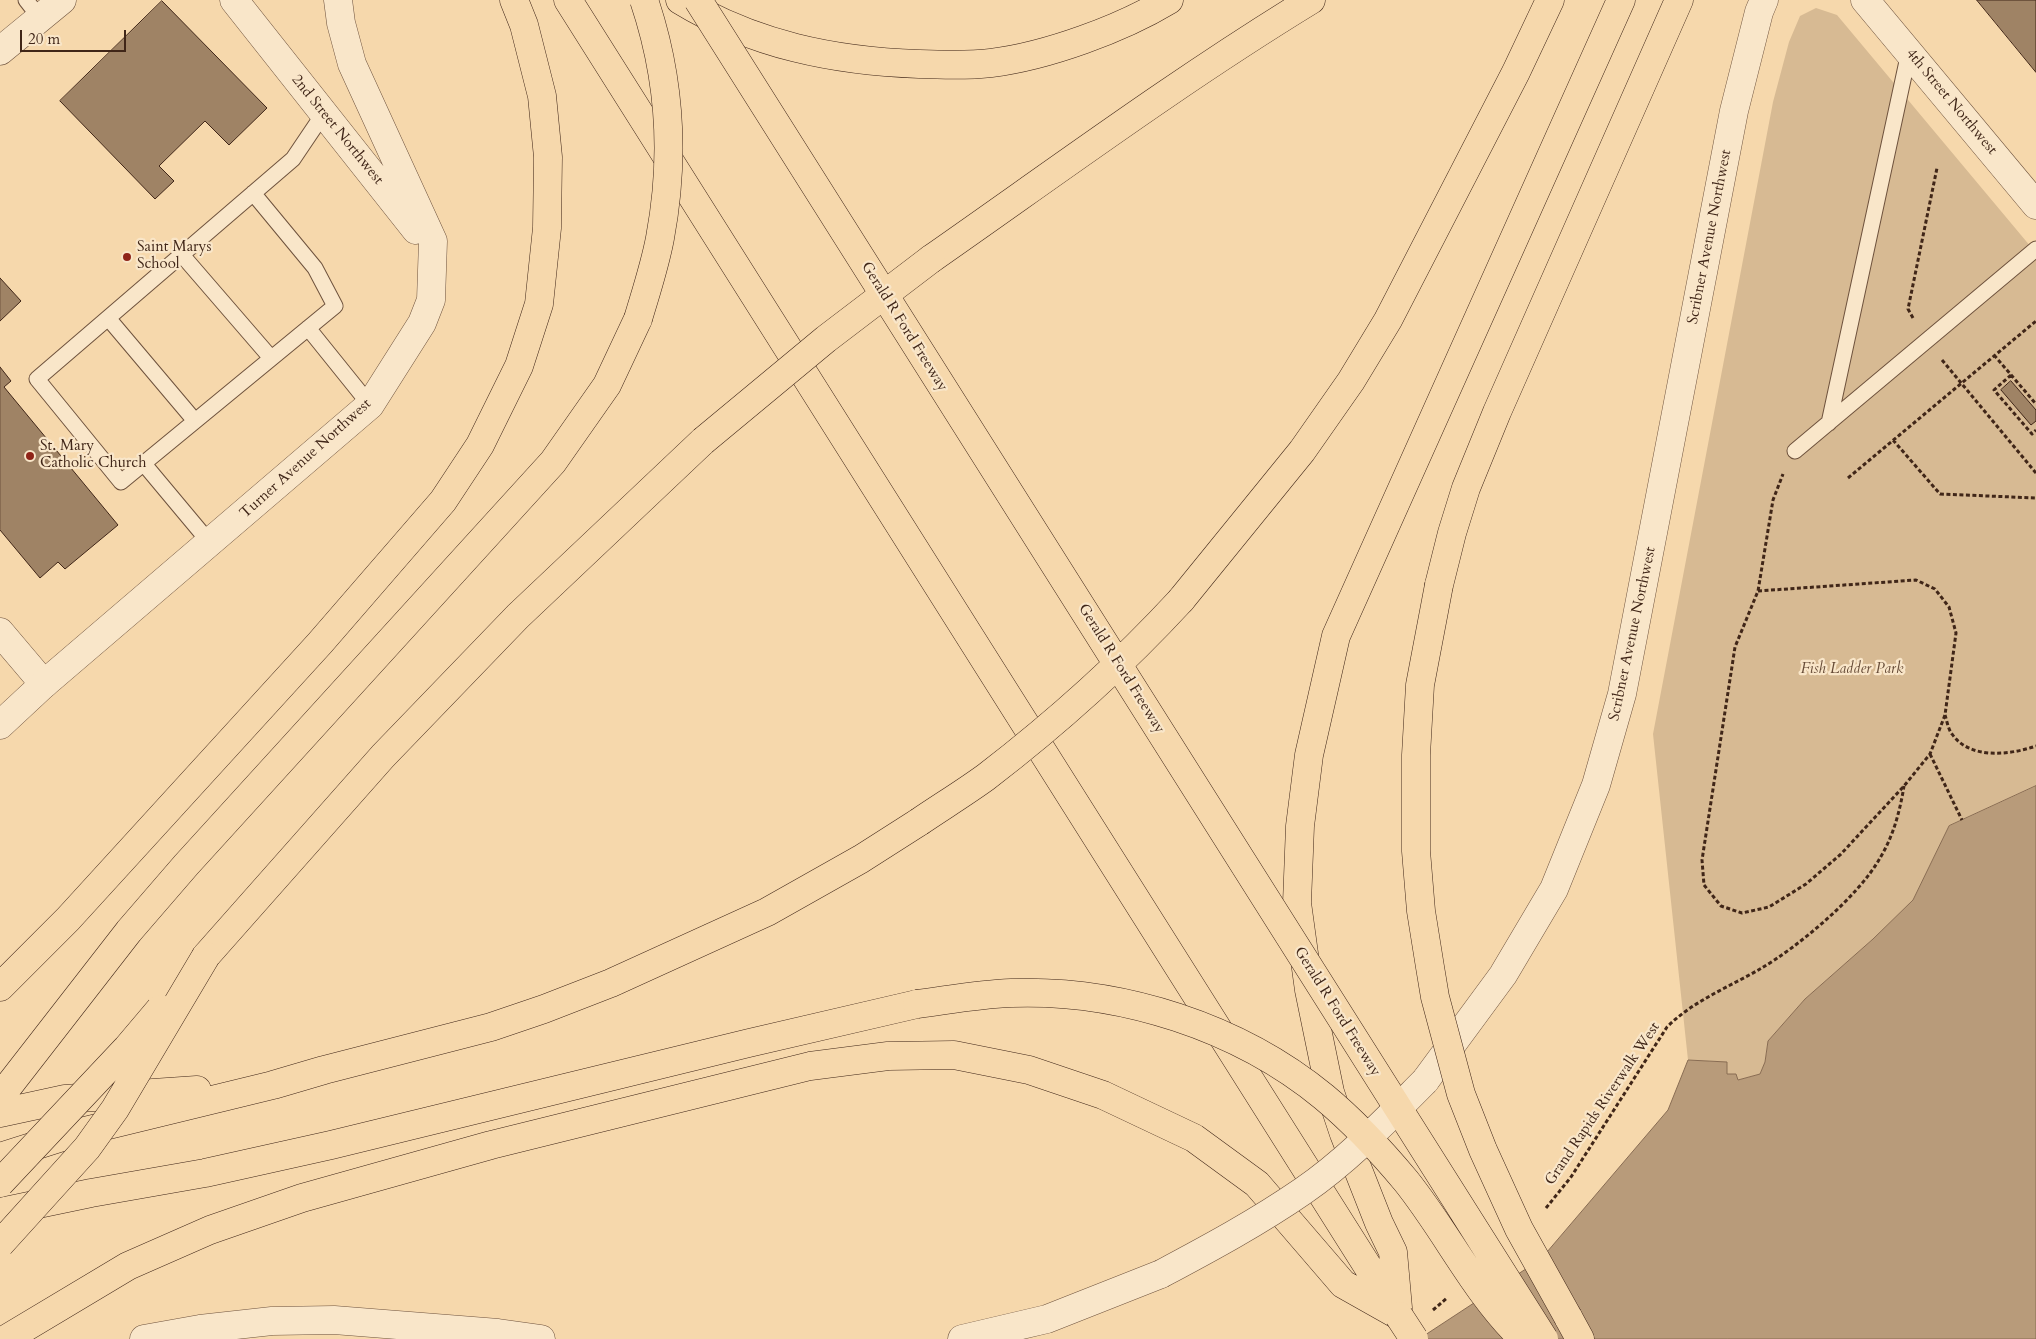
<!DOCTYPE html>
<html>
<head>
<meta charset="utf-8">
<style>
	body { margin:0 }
	#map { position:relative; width:2036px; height:1339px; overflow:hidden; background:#f6d8ac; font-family:Cardo,serif }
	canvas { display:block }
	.scale { position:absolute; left:20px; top:30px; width:106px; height:22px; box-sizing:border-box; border:2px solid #402618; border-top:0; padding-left:6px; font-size:15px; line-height:18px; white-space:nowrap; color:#402618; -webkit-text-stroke:4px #f9e6c9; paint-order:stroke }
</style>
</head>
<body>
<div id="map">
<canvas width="2036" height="1339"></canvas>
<div class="scale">20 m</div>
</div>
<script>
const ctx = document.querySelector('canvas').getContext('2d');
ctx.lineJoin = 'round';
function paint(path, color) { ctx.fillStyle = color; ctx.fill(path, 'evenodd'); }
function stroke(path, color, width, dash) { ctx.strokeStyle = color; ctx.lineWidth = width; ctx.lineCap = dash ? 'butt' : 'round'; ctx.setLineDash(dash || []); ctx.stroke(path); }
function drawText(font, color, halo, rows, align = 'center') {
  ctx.font = font + ' Cardo,serif'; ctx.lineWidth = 4.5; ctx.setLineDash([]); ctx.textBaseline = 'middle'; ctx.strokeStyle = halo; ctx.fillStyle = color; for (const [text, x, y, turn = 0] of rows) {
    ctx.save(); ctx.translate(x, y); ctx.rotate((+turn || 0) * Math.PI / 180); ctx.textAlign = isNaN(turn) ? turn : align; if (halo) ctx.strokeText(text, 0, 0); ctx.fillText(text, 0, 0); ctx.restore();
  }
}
paint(new Path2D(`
	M1816,8L1837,15L2036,253V786L1949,826L1913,900L1873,939L1805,999L1768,1041L1765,1062L1760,1074L1738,1080L1727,1074L1726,1062L1688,1060L1653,734L1773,102L1789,42L1800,16Z`), '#d7ba93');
const water = new Path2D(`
	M2036,786V1339H1419L1541,1259L1668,1110L1688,1060L1727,1062V1074H1736L1738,1080L1760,1074L1765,1062L1768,1041L1805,999L1873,939L1913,900L1949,826Z`);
paint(water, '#b89b7a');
stroke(water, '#886c53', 1);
const building = new Path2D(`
	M1977,0H2036V72Z
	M162,1L267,108L229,145L205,121L159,166L174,181L155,199L60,101Z
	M0,278L21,301L0,321Z
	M0,367L11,381L4,387L118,525L65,569L58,562L40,578L0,530Z
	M2011,381L2036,410V421L2031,425L2001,390Z`);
paint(building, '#9f8365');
stroke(building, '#402618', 1);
const service = new Path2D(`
	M26,0L40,18
	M253,193L315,268L335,306L121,482L37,379L293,159L324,113
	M182,255L271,358
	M108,318L195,421
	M308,328L370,405
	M1829,423L1909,52
	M1795,451L2036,249
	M144,464L210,543`);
const minor = new Path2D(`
	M1865,0L2036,205
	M0,632L44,684`);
const tertiary = new Path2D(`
	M234,0L416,230
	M0,51L62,0
	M0,725L44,684L370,405L422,323L431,300L433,241L352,64L341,23L338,0
	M1425,1081L1503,975L1554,889L1596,785L1622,694L1734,111L1759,12L1764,0
	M144,1339L200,1329L272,1321L334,1320L498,1333L541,1339
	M962,1339L1047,1319L1161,1274`);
const motorway = new Path2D(`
	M568,0L1399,1316
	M680,0C754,45 834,61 919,64C943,65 967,66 991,63C1047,56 1121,29 1169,0
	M931,259C1057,171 1180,80 1311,0
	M1439,585L1452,533L1466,488L1497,412L1679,0
	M1181,600L1302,451L1351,381L1388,320L1516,72L1550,0
	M206,956L383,756L518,616L703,441
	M0,987L68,919L320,643L443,501L480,445L519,366L539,304L547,228L548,157L542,96L524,25L514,0
	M0,1097L129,931L186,865L553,462L607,385L638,319
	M0,1113L65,1099L197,1090
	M0,1157L72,1134L273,1085L324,1070L491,1027L544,1009L611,983L767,912L861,859L919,822
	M0,1212L91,1193L205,1173L331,1145L749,1043L917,1004
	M1398,1308L1393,1252L1379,1223L1344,1134L1330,1092L1309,990L1297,903L1300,826L1309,755L1336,636L1621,0
	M1568,1317L1580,1339
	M6,1339L128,1266L210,1230L302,1198L491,1145L810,1066L888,1056L954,1055L1029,1070L1103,1095L1194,1138L1257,1184L1343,1284L1398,1315`);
stroke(service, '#6e523d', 17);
stroke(minor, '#6e523d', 29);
stroke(tertiary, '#6e523d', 29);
stroke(motorway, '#402618', 29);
stroke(new Path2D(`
	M1913,318L1908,309L1937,168
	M1994,355L2036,404
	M1942,360L2036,473
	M2011,375L1994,390L2032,434L2036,430
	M1893,440L1940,494L2036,498
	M1848,478L2036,321
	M1758,591L1916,580L1935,589L1949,607L1956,633L1945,715L1930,754L1904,786L1841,854L1806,884L1769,907L1742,913L1721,906L1704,885L1702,860L1735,647L1758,591L1773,500L1783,474
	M1945,715C1947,721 1948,729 1952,734C1970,760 2010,755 2036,746
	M1930,754L1962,820
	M1546,1208L1571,1177L1667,1027C1693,1001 1729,987 1760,969C1798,947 1859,896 1880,858C1893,837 1900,811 1904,786
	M1433,1310L1447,1298`), '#402618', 3, [4, 2.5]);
stroke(service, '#f9e6c9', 15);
stroke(minor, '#f9e6c9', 28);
stroke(tertiary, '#f9e6c9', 28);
stroke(motorway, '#f6d8ac', 28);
const tertiaryBridge = new Path2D(`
	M1161,1274C1210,1248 1258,1222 1303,1191C1348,1160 1386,1120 1425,1081`);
const motorwayBridge = new Path2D(`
	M698,0L1544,1339
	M638,319C646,292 655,265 660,238C675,158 670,77 644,0
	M703,441L826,339L931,259
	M1439,585L1420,685L1416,755V851L1421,911L1430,967L1435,997L1461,1094L1483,1150L1519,1229L1568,1317
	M919,822C941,807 964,793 986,777C1055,724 1122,664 1181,600
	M917,1004C948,1000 980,994 1011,993C1121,989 1239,1027 1324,1097C1354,1122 1381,1151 1406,1181C1447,1232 1475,1293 1523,1339
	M0,1183L127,1048L160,1009
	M0,1244L87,1148L115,1109L206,956
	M1399,1316L1414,1339`);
stroke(tertiaryBridge, '#6e523d', 29, []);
stroke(motorwayBridge, '#402618', 29, []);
stroke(tertiaryBridge, '#f9e6c9', 28);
stroke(motorwayBridge, '#f6d8ac', 28);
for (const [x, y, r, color] of [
	[127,257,5,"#8f2418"],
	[30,456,5,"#8f2418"]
]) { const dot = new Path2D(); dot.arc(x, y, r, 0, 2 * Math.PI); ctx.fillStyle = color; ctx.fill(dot); stroke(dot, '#f9e6c9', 2); }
drawText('15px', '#402618', '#f9e6c9', [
	["4th Street Northwest",1951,102,50],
	["2nd Street Northwest",337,130,51],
	["Scribner Avenue Northwest",1710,237,-79],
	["Gerald R Ford Freeway",904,327,58],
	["Turner Avenue Northwest",306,459,-42],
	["Scribner Avenue Northwest",1633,634,-78],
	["Gerald R Ford Freeway",1121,669,58],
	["Gerald R Ford Freeway",1337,1012,58],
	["Grand Rapids Riverwalk West",1603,1104,-56]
]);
drawText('15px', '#402618', '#f9e6c9', [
	["Saint Marys",137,248],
	["School",137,265],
	["St. Mary",40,447],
	["Catholic Church",40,464]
], 'left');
drawText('italic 15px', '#664b37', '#f9e6c9', [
	["Fish Ladder Park",1852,670]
]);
</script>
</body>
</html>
